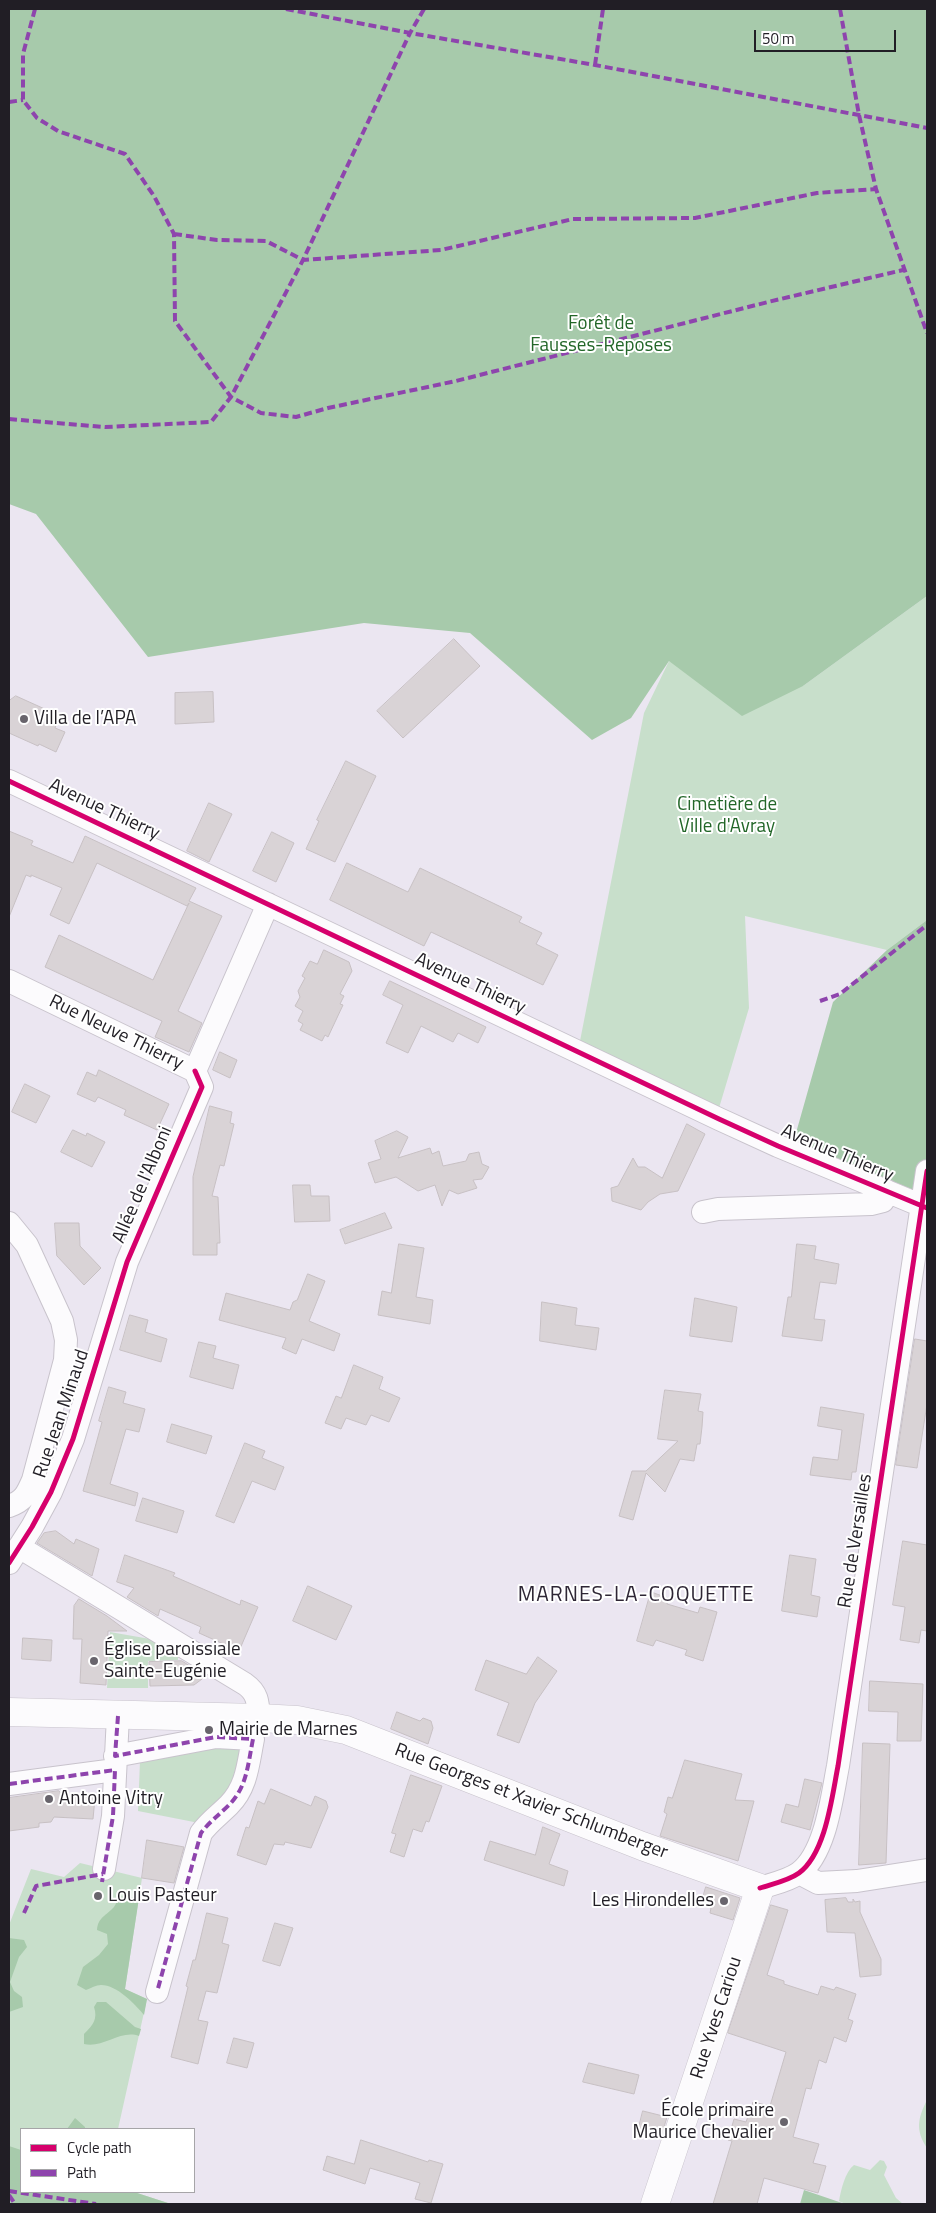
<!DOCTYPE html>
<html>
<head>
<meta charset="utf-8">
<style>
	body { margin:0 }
	#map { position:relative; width:936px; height:2213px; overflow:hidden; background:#ebe6f1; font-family:"Titillium Web",sans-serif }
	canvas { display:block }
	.frame { position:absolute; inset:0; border:10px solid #211e25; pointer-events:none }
	.legend { position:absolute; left:20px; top:2128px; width:175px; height:65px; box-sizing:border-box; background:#fff; border:1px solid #a6a5a8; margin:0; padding:6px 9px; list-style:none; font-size:15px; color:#211e25 }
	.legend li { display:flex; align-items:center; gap:10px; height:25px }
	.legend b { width:25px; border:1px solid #a6a5a8 }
	.scale { position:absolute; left:754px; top:30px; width:142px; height:22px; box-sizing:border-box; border:2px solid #211e25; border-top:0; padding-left:6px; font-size:15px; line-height:18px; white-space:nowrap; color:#211e25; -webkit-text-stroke:4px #fff; paint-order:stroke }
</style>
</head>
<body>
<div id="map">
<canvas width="936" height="2213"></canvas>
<div class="frame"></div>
<ul class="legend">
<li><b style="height:6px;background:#d6006c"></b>Cycle path</li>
<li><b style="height:6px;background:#8e44ad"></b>Path</li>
</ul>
<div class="scale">50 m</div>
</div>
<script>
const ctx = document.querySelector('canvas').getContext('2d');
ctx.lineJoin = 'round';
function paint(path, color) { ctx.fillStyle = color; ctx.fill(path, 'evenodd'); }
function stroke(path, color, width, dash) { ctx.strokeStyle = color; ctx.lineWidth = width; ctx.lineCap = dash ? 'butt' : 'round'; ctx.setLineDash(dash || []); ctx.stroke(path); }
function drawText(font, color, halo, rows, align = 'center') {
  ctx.font = font + ' "Titillium Web",sans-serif'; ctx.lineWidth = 4; ctx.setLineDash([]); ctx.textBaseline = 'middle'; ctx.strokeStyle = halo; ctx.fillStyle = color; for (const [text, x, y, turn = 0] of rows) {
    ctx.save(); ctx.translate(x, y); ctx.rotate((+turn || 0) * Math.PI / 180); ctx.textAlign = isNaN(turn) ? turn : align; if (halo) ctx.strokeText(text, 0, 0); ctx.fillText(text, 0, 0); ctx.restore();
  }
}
paint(new Path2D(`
	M927,596V920L887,950L745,916L749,1008L719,1108L580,1041L644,713L669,661L803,686Z
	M110,1632L150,1639L178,1654V1660L148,1661V1688H107Z
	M236,1745L245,1758L243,1774L199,1823L138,1811L140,1761Z
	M80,1863L142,1878L125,1989L147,1999L118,2129H21V2192H134L171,2204H9V1925L31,1869L64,1877Z
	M927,2100V2148C915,2130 918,2118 927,2100Z
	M880,2160L884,2161L887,2167L884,2175L896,2198L903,2204H845L839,2201C841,2190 845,2172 854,2165L870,2170Z`), '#c8dfcb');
paint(new Path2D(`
	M9,9H927V596L803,686L742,716L669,661L631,718L592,740L470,633L364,623L148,657L36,514L9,504Z
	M927,920V1188L916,1191L794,1140L833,1002L887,950Z
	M119,1896L139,1898L125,1989L147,1999L144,2015C135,2004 117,1985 101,1985C96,1985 91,1988 86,1990L77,1985L83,1967L99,1955L108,1944L107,1934L97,1930C98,1917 106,1916 114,1907C116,1904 118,1899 119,1896Z
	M9,1938L24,1940L27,1947L19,1957L10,1982L14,1991L22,1997L23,2007L9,2012Z
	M97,2002H106L135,2027L141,2029L139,2036C121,2029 102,2049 84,2044V2034C93,2025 98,2019 94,2007Z
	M75,2118L85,2127V2129H67Z
	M9,2146L21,2150V2192H134L171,2204H9Z
	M804,2190L845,2204H800Z`), '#a7caab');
const building = new Path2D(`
	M454,639L480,666L403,738L377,711Z
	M213,692L214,722L175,724V693Z
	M16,696L58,715V720L55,728L65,732L56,752L39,744L38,746L9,733V701Z
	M346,761L376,776L335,862L306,849L319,821L317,820Z
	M209,803L232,814L209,862L187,851Z
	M9,831L33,841L31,845L73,863L85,836L196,888L189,901L222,916L178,1011L202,1023L189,1052L155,1037L162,1021L45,967L59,935L153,980L189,903L187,906L97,863L69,924L50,915L62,888L31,875V877L26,875L9,917Z
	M272,832L294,843L276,882L253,871Z
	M347,863L408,892L420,868L522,917L519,922L542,933L536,944L558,955L543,985L431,932L424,946L330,900Z
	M324,950L349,962L352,971L340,994L344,996L340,1004L343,1005L328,1037L325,1035L322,1041L300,1030L303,1024L298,1021L303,1011L295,1006L300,997L298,991L305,978L302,976L310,961L317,964Z
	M390,981L486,1027L478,1043L458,1033L453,1042L421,1026L408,1053L386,1043L403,1005L383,995Z
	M220,1052L237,1060L230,1078L213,1070Z
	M99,1070L169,1104L157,1130L124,1115L126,1110L98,1097L95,1102L77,1094L87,1072L96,1076Z
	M25,1084L50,1096L36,1123L12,1112Z
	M210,1106L232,1112L230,1123L234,1124L224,1166L220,1165L212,1196L218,1197L220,1243H217V1255H193V1177Z
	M687,1124L705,1134L678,1191L660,1194L648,1202L641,1210L612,1201L611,1188L618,1186L633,1158L638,1167H645L662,1178Z
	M73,1130L86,1136L87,1133L105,1142L92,1167L61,1152Z
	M397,1131L408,1137L398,1158L430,1148L432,1154L439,1151L443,1166L466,1161L469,1154L479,1152L482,1164L489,1167L482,1179L473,1180L477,1188L458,1194L449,1190L442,1206L435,1185L418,1191L396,1177L375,1183L368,1163L381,1159L375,1141Z
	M293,1185H310L311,1196H329L330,1221L295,1222Z
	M385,1213L392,1228L345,1244L340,1230Z
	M55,1223H79L80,1246L101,1268L84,1285L57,1256Z
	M399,1244L424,1248L416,1297L433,1300L430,1324L378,1315L382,1291L391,1293Z
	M797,1244L816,1246L814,1259L839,1264L836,1284L820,1282L814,1319L825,1320L822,1341L782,1336L788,1297H791Z
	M308,1274L325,1281L309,1321L340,1334L334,1351L302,1339L296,1354L282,1348L286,1338L219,1320L226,1293L290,1310L293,1302L297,1300Z
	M695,1298L737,1307L732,1342L690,1336Z
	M542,1302L577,1308L575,1325L599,1328L596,1350L540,1341Z
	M130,1315L148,1320L145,1332L167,1339L161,1362L120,1350Z
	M915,1339L927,1341V1404L917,1468L896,1465Z
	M199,1342L216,1346L213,1358L239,1365L233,1389L190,1377Z
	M354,1365L383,1377L379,1389L400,1398L389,1422L371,1415L366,1425L346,1418L341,1429L325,1423L336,1396L341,1398Z
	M109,1387L126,1392L123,1403L145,1409L139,1432L126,1429L110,1484L138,1493L135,1506L83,1491L102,1422L99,1421Z
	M665,1390L701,1394L698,1411L703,1412L702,1427L700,1444H697L694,1461L680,1459L665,1492L646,1473L633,1520L619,1516L632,1471H646L678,1441L658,1439Z
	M821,1407L864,1414L856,1472H852L851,1480L810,1475L813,1457L838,1460L842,1430L818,1426Z
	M172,1424L212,1436L206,1454L167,1442Z
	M245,1443L265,1451L262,1458L284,1467L275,1490L252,1481L234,1523L216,1516Z
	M143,1498L184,1511L177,1533L136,1521Z
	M56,1531L74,1544L76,1539L99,1549L92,1576L37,1543L44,1533Z
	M903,1541L927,1545V1631L921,1630L919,1643L900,1640L905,1607L893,1605Z
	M125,1555L175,1573L173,1576L240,1605L241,1600L258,1607L239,1651L199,1633L201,1627L160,1609L158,1616L127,1597L134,1588L117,1582Z
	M790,1555L816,1559L811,1595L820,1597L817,1617L782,1611Z
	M308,1586L352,1606L336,1640L293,1621Z
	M651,1592L668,1598L667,1604L698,1613L700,1607L717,1612L703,1661L685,1655L687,1650L656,1640L653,1646L637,1641Z
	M79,1599L107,1616L127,1631H108L106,1685L80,1683L82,1639H73L74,1606Z
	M23,1638L52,1640L51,1661L22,1659Z
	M538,1657L557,1671L535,1703L519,1743L497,1735L509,1703L475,1690L486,1660L526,1674Z
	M182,1661L204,1675L202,1679L194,1685L150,1686L149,1662Z
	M870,1681L923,1684L921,1741H897L898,1712L869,1711Z
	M397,1712L420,1721L423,1718L431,1721L433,1728L428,1744L391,1729Z
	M863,1743L890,1744L886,1863L859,1865Z
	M685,1760L742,1774L735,1800L754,1801L738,1861L660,1836L667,1814L664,1812L668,1797L672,1798Z
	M411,1775L442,1786L429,1822L426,1821L422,1832L413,1829L404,1857L390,1852L396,1834L392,1833Z
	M805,1779L822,1783L810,1830L781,1822L786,1804L798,1807Z
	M271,1789L311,1806L315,1796L326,1801L328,1807L311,1848L285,1842L284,1845L274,1844L266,1865L237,1855L246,1827L249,1828L258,1801L264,1804Z
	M59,1791L63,1796L95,1798L93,1819L54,1817L51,1822L39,1823V1827L9,1831V1798Z
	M543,1827L560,1834L549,1864L568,1871L564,1886L484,1860L490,1841L535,1855Z
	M147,1840L184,1847L174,1883L142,1878Z
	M706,1887L740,1898L733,1920L710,1913L711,1908L701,1905Z
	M846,1898L848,1902H853V1899L855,1902L860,1901V1912L881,1959V1975L860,1977L855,1933L827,1932L825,1900Z
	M771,1905L788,1910L767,1975L784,1981V1984L818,1995L821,1986L834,1990L836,1987L856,1994L848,2019L853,2021L846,2042L834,2037L826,2063L819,2060L811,2089L806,2088L793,2137L819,2144L813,2163L826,2166L818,2193L764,2178L757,2204H713L732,2141L728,2140L734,2119L746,2122L753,2102L770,2106L786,2052L728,2033Z
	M207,1913L228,1918L222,1943L229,1945L217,1993L206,1991L198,2020L208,2022L198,2064L171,2057L188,1987L186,1986L193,1960H195Z
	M275,1923L293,1928L280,1966L263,1961Z
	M234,2038L254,2043L247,2068L227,2063Z
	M589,2063L639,2075L634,2094L583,2082Z
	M643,2111L667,2117L661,2137L638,2131Z
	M361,2140L428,2162L429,2160L443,2164L431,2203L415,2199L420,2183L370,2168L365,2184L323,2170L327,2156L354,2164Z`);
paint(building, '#d9d3d6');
stroke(building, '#c7c0c3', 1);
const minor = new Path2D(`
	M9,781L719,1119L778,1146L927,1208
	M9,981L195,1071
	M195,1071L268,904
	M703,1212L718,1209L871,1204L883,1201L887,1191
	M9,1223L27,1245L62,1321L66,1340L65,1360L33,1480C27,1494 24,1501 9,1506
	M19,1547L245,1684C258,1693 258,1703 259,1718
	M9,1563L32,1527L51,1492L73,1439L127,1262L202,1087L195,1071
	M115,1756L216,1737L253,1739C248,1764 247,1787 229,1805C219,1815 209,1822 201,1833L157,1992
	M9,1784L115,1770
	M104,1869L113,1816L118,1716
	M799,1873L818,1883L857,1881L927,1870
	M760,1888C772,1884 788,1881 799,1873C826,1853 832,1796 838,1766L927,1171`);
const major = new Path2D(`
	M9,1712L259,1718L297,1720L346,1730L642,1846L760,1888L655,2204`);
stroke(minor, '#c8c3cc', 24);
stroke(major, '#c8c3cc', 29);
stroke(minor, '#fcfbfd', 22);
stroke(major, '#fcfbfd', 28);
stroke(new Path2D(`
	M35,9L23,54V100L37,118L58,131L125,154L154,196L174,234L175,321L231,397L261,413L296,417L328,408L456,381L768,302L903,270
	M286,9L410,33L595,65L927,128
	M840,9L859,115L876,189L927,333
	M595,65L603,9
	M9,102L23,100
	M174,234L217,240L266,241L303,260L441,250L573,219L695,218L817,193L876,189
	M9,419L105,427L211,422L231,397L303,260L410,33L424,9
	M820,1001L840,994L927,925
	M118,1716L115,1756L216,1737L253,1739C248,1764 247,1787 229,1805C219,1815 209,1822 201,1833L157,1992
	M9,1784L115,1770L113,1816L102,1882
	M24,1913L36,1886L103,1874
	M9,2191L96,2204
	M9,2195L15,2204`), '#8e44ad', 4, [8, 4]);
stroke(new Path2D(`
	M9,781L719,1119L778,1146L927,1208
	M9,1563L32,1527L51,1492L73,1439L127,1262L202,1087L195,1071
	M760,1888C772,1884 788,1881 799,1873C826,1853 832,1796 838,1766L927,1171`), '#d6006c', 5);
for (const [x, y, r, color] of [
	[24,719,5,"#68646c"],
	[94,1661,5,"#68646c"],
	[209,1730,5,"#68646c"],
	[49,1799,5,"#68646c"],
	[98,1896,5,"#68646c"],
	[724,1901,5,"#68646c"],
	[784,2122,5,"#68646c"]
]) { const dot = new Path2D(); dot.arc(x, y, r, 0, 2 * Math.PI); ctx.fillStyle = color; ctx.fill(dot); stroke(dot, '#fff', 2); }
drawText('19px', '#226628', '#fff', [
	["Forêt de",601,324],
	["Fausses-Reposes",601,346],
	["Cimetière de",727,805],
	["Ville d'Avray",727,827]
]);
drawText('19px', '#211e25', '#fff', [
	["Villa de l’APA",34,719],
	["Église paroissiale",104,1650],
	["Sainte-Eugénie",104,1672],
	["Mairie de Marnes",219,1730],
	["Antoine Vitry",59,1799],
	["Louis Pasteur",108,1896],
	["Les Hirondelles",714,1901,"right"],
	["École primaire",774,2111,"right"],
	["Maurice Chevalier",774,2133,"right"]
], 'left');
drawText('19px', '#211e25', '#fff', [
	["Avenue Thierry",104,810,25],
	["Avenue Thierry",470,984,25],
	["Rue Neuve Thierry",116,1033,26],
	["Avenue Thierry",837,1154,23],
	["Allée de l'Alboni",143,1185,-67],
	["Rue Jean Minaud",62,1414,-71],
	["Rue de Versailles",856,1541,-81],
	["Rue Georges et Xavier Schlumberger",531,1802,21],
	["Rue Yves Cariou",717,2018,-72]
]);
ctx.letterSpacing = '1px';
drawText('21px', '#2e2635', '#fff', [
	["MARNES-LA-COQUETTE",636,1596]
]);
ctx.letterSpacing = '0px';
</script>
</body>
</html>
